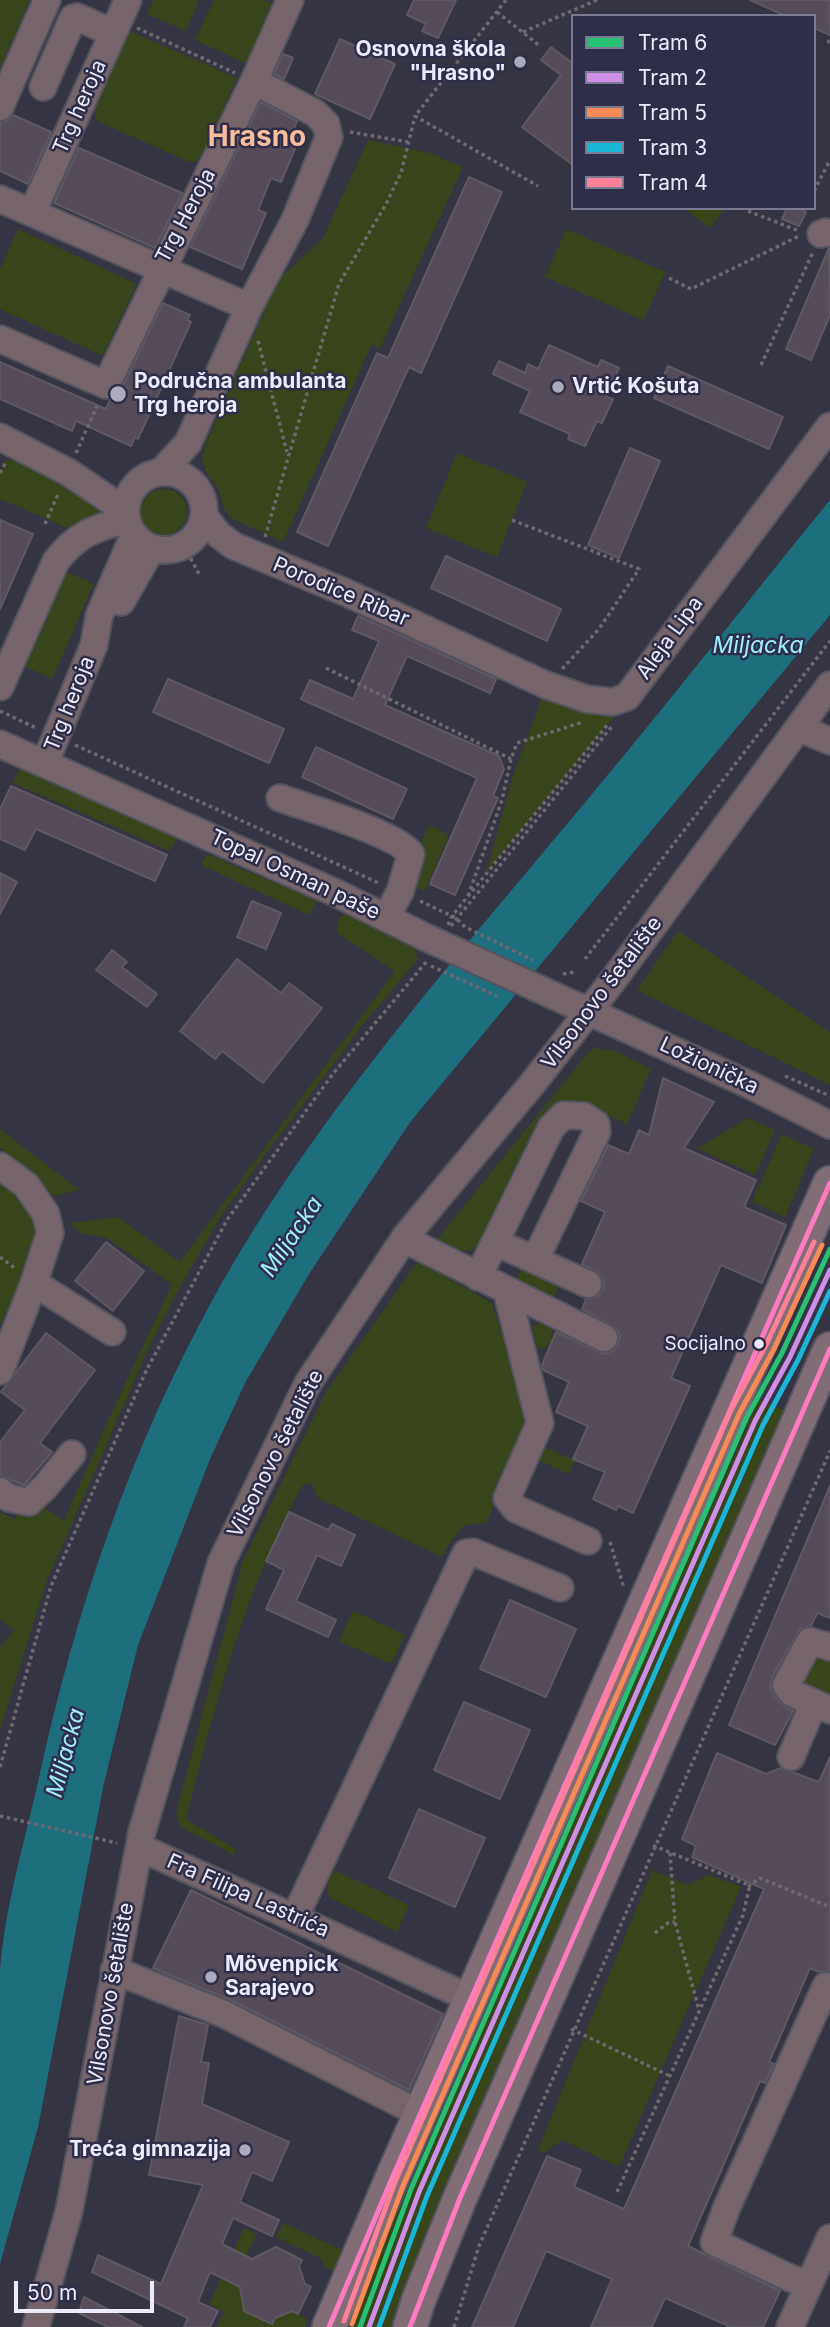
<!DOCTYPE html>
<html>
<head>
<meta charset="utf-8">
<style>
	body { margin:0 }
	#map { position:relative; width:830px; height:2327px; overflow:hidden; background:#353442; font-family:Inter,sans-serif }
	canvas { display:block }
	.legend { position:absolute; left:571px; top:14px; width:245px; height:196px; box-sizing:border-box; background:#2f2e48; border:2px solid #7a7a90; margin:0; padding:9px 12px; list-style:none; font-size:21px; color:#ebebfc }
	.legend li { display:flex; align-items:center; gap:14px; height:35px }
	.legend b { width:35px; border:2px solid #7a7a90 }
	.scale { position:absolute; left:14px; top:2281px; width:140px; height:32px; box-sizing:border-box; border:4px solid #ebebfc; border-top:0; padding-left:9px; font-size:21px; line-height:24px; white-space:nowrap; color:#ebebfc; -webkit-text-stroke:5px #2f2e48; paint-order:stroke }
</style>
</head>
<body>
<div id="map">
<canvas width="830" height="2327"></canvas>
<ul class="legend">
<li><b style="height:9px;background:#26c172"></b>Tram 6</li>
<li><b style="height:9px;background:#ce8fe9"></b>Tram 2</li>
<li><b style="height:9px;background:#f98a56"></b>Tram 5</li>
<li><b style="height:9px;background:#1ab6d8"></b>Tram 3</li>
<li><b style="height:9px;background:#ff8098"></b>Tram 4</li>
</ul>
<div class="scale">50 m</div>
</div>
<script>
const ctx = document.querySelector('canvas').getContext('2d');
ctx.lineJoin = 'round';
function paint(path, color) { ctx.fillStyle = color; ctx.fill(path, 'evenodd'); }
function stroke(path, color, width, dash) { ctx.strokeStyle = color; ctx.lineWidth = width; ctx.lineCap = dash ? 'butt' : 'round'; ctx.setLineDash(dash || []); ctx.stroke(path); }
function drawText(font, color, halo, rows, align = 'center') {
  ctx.font = font + ' Inter,sans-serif'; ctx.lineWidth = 5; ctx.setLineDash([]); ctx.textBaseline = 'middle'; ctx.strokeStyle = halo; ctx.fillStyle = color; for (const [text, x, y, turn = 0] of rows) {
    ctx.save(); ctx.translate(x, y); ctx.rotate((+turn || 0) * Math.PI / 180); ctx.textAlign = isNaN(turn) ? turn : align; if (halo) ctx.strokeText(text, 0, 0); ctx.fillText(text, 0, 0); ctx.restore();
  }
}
paint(new Path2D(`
	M0,0H30L0,68Z
	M153,0H199L186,31L147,14Z
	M214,0H263L275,5L247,64L195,40Z
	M129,31L237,78L203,155L197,161L190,162L101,123L95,117V108Z
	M368,140L429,153L463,167L380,348L372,344L283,542L233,519L224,509L219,491L207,473L202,460L205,445L278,280L323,238Z
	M684,208H725L710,228Z
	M18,229L137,284L103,356L0,309V269Z
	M566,229L665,272L644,320L545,277Z
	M457,453L527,482L497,557L426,528Z
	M13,459L115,506L109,537L101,542L0,499V472L5,461Z
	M141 512a23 23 0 1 1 46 0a23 23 0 1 1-46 0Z
	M47,564L94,584L52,679L5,657Z
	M550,694L619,711L486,873L512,779L541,700Z
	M21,768L177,837L170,851L13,783Z
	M429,825L449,835L425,891L404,882Z
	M207,854L317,901L309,915L201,865Z
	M350,911L420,941L415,954L418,959L361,1027L277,1139L222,1214L179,1289L147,1352L46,1583L0,1730V1647L14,1630L0,1619V1512L14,1519L29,1497L64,1521L108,1420L172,1284L107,1238L80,1233L70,1223L118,1217L180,1262L395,971L337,933C337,921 339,916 350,911Z
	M678,931L830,1032V1085L637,990Z
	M594,1048L615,1051L651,1069L627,1124L585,1104L566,1103L480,1246C464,1256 452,1248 436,1241L586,1055Z
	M748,1118L775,1130L755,1175L697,1148Z
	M0,1129L79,1190L53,1196L29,1171L0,1148Z
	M782,1134L814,1149L785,1217L752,1202Z
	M0,1182C9,1190 23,1197 30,1207C50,1236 13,1297 0,1326Z
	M418,1261L492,1303L530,1424L486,1523L465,1525L451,1541L442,1557L318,1498L311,1482L302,1486C245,1589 215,1705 186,1819L236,1849L234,1855L180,1827L176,1813L243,1561L326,1392Z
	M523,1265L560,1282L552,1301L514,1284Z
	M539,1322L549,1324L552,1328L551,1341L544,1349L537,1347L532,1328Z
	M759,1400L792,1413L401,2327H345Z
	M540,1445L575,1461L569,1474L533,1458Z
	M353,1611L405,1635L391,1664L339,1641Z
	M808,1648L830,1657V1697L794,1682Z
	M334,1870L409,1905L397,1932L329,1897L327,1886Z
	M652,1870L688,1885L709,1875L741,1887L619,2167L562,2140L545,2152L538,2150Z
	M283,2223L342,2250L333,2271L325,2267L320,2258L276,2237Z
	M244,2228L257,2234L233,2283L240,2287L242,2296L272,2324L275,2317L291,2311L308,2319L305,2327H217L224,2312L209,2304Z`), '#384419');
paint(new Path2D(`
	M830,500V615L411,1121L309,1274L245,1383L210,1459L138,1645L104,1783L38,2127L0,2264C0,2196 0,2129 0,2061C0,2032 0,2000 0,1971C5,1907 24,1844 38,1782C75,1612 129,1452 213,1299C316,1112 466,947 601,783C679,690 753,594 830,500Z`), '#1e6f7e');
const building = new Path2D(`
	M414,0H456L438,38L422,31L426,24L407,15Z
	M750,0H830V35L814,28V16H786Z
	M340,39L395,64L370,119L315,94Z
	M551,47L571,62L573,60V165L522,127L561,75L541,60Z
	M283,54L293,58L284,79L274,74Z
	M261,102L297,121L292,133L300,137L281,182L271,178L258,210L266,213L242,269L190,247Z
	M13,115L51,132L28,184L0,171V122L9,120Z
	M79,148L182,193L155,248L54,203Z
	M469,177L502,192L421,373L409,367L328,546L297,532L377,353L388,358Z
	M787,208H797L806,212L799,226L782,219Z
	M829,248L830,315L811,360L786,349Z
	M163,303L190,315L187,320L191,322L138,439L135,437L131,446L76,421L72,431L0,399V362L106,409L110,400L120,392Z
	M549,345L598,367L601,360L619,368L606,397L613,399L602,423L597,421L585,446L568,439L570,434L520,412L530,391L493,374L499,361L525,373L528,364L538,369Z
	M668,366L783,417L769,449L654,398Z
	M630,448L660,461L619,558L588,545Z
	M0,520L33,534L0,609Z
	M446,556L561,609L547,641L431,588Z
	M358,616L496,679L490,693L407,656L385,705L499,756L504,769L493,796L498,798L455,895L430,884L477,778L301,699L310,680L353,699L379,641L352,630Z
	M168,679L284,729L269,763L153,712Z
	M316,747L407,789L393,819L302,777Z
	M11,786L167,855L155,881L36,829L25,850L0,839V809Z
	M0,873L17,882L0,914Z
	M252,901L281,913L266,949L237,937Z
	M112,950L127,962L122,967L157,994L147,1007L96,970Z
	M237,959L281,993L289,983L322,1008L263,1083L222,1051L215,1059L180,1031Z
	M663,1078L714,1102L684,1148L756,1180L744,1207L786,1225L762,1283L721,1265L671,1378L690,1386L633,1513L618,1506L616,1510L593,1499L605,1472L573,1459L588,1426L556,1412L569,1382L543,1370L542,1365L556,1332L604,1354L613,1351L618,1344L620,1336L617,1329L582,1309L586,1299L597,1297L603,1290L604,1282L600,1274L582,1264L605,1212L581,1201L608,1145L629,1154L639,1130L649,1135Z
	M106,1242L144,1271L113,1311L75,1281Z
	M46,1333L95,1370L40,1443L52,1452L24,1485L0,1476V1442L25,1410L1,1392Z
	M830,1486V1618L817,1613L811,1626L800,1629L772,1677L770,1687L773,1694L780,1703L793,1711L775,1745L729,1725Z
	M289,1512L328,1530L332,1524L355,1535L341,1566L317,1555L296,1601L336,1620L328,1637L266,1609L284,1570L266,1561Z
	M510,1600L576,1629L546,1697L480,1669Z
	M464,1702L530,1730L500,1799L434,1770Z
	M717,1753L766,1774L781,1768L819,1782L830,1757V1971L819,1972L810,1968L769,2062L774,2064L765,2083L760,2081L688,2246L780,2291L763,2327H731L665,2298L652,2327H591L612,2279L546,2251L513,2327H472L547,2156L581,2170L574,2187L624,2209L764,1889L692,1857L696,1846L682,1839Z
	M419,1809L485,1838L455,1907L389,1878Z
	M191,1890L443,2014L409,2090L231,2000L153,1968Z
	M179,2016L208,2025L201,2062L209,2063L202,2104L289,2142L272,2181L252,2172L240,2202L279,2220L272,2236L233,2218L222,2244L252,2259L276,2247L302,2260L299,2266L305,2284L311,2287L298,2314L292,2311L275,2318L272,2324L244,2311L240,2287L210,2272L198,2302L218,2311L210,2327H184L188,2318L92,2272L98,2255L161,2284L203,2185L149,2175Z
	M84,2297L142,2327H108L79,2313Z`);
paint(building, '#564b58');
stroke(building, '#5e5962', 2);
const minor = new Path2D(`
	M43,87L73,18L77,17L113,33
	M0,107L47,0
	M0,199L249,307L295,220L329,137L326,124L315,113L254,81
	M32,213L128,0
	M821,234L826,232L830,233
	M0,339L106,385L254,81L290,0
	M0,437L68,472L126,511
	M161,472L188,443L249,307
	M126 511a39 39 0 1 1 78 0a39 39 0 1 1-78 0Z
	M204,516L219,535L234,546L347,593L546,685L587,699L612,702L627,697L830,426
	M121,602L152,548
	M0,687L56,561C78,533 94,529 127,519
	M799,728L830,741
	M0,744L336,893L425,937L750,1085L830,1125
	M45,763L94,645L99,616L134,535
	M280,798C308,808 396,833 411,854L400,892L386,917
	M0,1166L26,1185L46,1214L50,1233L34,1283L0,1371
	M406,1236L412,1243L604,1338
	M495,1242L588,1284
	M478,1277L551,1128L564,1115L584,1116L596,1124L597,1132L535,1260
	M34,1283L112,1332
	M507,1292L540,1423L507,1498L516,1509L588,1541
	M0,1491L9,1498L29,1502L45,1487L72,1454
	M830,1647L810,1641L786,1685L792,1693L830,1710
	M791,1757L814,1703
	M139,1847L472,1999
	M295,1917L466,1553L473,1552L560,1588
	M114,1970L224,2014L407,2107
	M809,2284L790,2278L714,2242L727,2207L826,1986L830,1988
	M36,2327L69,2211L142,1832L221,1563L308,1383L406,1236L533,1083L614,979L830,685
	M790,2327L830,2238`);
const major = new Path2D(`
	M329,2327L393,2176L830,1183
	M410,2327L419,2299L460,2198L830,1349`);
stroke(minor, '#53525f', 30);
stroke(major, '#53525f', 37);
stroke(new Path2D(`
	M506,0L415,116L538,186
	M497,12L540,46
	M137,28L235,73
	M523,32L597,0
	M827,41L830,42
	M350,132L408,142
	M814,191L830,160
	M748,211L799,231
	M669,278L691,289L799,236
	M258,341L287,452
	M761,365L813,252
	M76,453L97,406
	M0,473L6,462
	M512,520L639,569L599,629L562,669
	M45,524L59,492
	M265,537L339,284L386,204L401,173L415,116
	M184,546L199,574
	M326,668L511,759
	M0,711L36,728
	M75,745L381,884
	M468,896L502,800L511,759L517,743L583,722
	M420,901L456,918L465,927L533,960
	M448,925L452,916L609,723
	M451,926L613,725
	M585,959L830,641
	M431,966L497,996
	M563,974L575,972
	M785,1076L830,1096
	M0,1257L16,1269
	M610,1542L624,1588
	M0,1767L51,1586L146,1371L227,1220L332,1075L427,961
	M0,1816L117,1843
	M670,1853L675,1922L699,2010
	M748,1887L760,1878L830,1907
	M655,1933L668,1923L675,1922
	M571,2029L670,2076
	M617,2192L743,1915L749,1889L746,1884L652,1845
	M454,2327L479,2246L830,1451`), '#706870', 3.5, [3.5, 3.5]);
stroke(minor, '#75646a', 26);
stroke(major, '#816d75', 33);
stroke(new Path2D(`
	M329,2327L393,2176L830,1183
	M410,2327L460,2198L830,1349`), '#fe7ac1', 5);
stroke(new Path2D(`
	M360,2327L411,2189L747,1417L782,1353L830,1249`), '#26c172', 5);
stroke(new Path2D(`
	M369,2327L419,2192L755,1421L790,1357L830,1270`), '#ce8fe9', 5);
stroke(new Path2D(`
	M352,2324L403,2186L739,1414L774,1349L822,1245`), '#f98a56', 5);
stroke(new Path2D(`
	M379,2327L427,2196L763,1425L798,1360L830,1291`), '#1ab6d8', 5);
stroke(new Path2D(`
	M344,2321L395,2182L731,1410L766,1345L814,1242`), '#ff8098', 5);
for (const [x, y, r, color] of [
	[520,62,7,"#ababbb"],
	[558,387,7,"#ababbb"],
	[118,394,9,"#ababbb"],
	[759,1344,6,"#ebebfc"],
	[211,1977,7,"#ababbb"],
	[245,2150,7,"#ababbb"]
]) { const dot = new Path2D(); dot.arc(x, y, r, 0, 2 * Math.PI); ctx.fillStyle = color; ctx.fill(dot); stroke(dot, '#2f2e48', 2.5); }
drawText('19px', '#ebebfc', '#2f2e48', [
	["Socijalno",746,1344]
], 'right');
drawText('bold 21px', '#ebebfc', '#2f2e48', [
	["Osnovna škola",506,50,"right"],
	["\"Hrasno\"",506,74,"right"],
	["Područna ambulanta",134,382],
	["Trg heroja",134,406],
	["Vrtić Košuta",572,387],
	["Mövenpick",225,1965],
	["Sarajevo",225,1989],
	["Treća gimnazija",231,2150,"right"]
], 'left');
drawText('21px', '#ebebfc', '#2f2e48', [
	["Trg heroja",80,107,-66],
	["Trg Heroja",186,216,-62],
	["Porodice Ribar",341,592,23],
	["Aleja Lipa",670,638,-54],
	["Trg heroja",70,704,-68],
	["Topal Osman paše",295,875,25],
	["Vilsonovo šetalište",602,993,-53],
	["Ložionička",709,1066,25],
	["Vilsonovo šetalište",276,1454,-63],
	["Fra Filipa Lastrića",248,1896,24],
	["Vilsonovo šetalište",111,1994,-80]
]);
drawText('italic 23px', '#9feefe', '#2f2e48', [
	["Miljacka",758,646],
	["Miljacka",292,1237,-56],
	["Miljacka",66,1753,-75]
]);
drawText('bold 28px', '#f8bd9f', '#2f2e48', [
	["Hrasno",257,138]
]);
</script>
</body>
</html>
